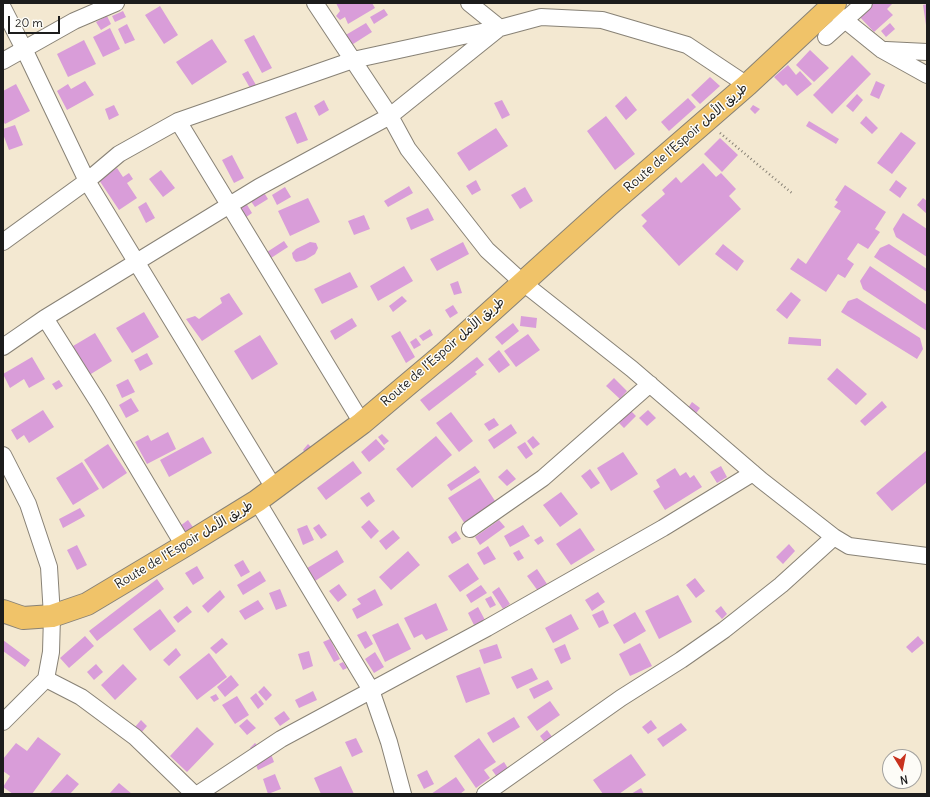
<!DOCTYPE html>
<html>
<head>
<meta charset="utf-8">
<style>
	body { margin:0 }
	#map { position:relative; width:930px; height:797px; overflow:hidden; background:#f3e8d1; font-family:Delius,sans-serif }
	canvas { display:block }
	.frame { position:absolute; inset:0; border:4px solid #1c1c1c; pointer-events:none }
	.north { position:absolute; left:882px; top:749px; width:40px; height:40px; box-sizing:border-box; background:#fdfcf7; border:1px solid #a3a29f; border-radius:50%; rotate:170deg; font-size:11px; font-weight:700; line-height:16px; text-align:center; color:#1c1c1c }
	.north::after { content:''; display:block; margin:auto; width:14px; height:18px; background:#c8321e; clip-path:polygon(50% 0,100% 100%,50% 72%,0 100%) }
	.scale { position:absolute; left:8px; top:16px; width:52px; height:18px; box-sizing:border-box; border:2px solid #1c1c1c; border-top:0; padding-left:5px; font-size:12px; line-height:14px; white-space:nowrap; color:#1c1c1c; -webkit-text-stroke:3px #fdfcf7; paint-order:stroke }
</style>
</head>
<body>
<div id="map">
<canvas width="930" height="797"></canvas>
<div class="frame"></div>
<div class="north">N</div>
<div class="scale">20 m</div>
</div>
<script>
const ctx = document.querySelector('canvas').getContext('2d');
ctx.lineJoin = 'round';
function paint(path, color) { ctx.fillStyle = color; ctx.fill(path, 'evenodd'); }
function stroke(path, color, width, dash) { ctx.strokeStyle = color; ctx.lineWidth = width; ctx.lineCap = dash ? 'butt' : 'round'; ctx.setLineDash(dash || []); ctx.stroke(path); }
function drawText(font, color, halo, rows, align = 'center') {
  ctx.font = font + ' Delius,"Playpen Sans Arabic",sans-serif'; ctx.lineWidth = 3; ctx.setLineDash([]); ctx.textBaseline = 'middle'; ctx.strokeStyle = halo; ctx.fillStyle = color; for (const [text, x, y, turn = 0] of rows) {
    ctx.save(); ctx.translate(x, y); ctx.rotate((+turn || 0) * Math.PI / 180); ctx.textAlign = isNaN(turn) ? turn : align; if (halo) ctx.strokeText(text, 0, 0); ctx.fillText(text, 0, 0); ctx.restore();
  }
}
paint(new Path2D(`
	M336,3H372L375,8L348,24L345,17L340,20L336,16L340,11Z
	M871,3H893L887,9L893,15L874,32L858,15Z
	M927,4V25H926L923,5Z
	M160,6L178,35L164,44L145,15Z
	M384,9L388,15L374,24L370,17Z
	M123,11L126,17L115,22L112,16Z
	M107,16L111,24L101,30L96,22Z
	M366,23L372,32L350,46L344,36Z
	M890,23L895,29L886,37L881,31Z
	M127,24L135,40L125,44L118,29Z
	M110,28L120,49L103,57L93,37Z
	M254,35L272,68L262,73L244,40Z
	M212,39L227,62L192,85L176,62Z
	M84,40L96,64L68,77L57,54Z
	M810,50L829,68L814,82L796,65Z
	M852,55L871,74L832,114L813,95Z
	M788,65L796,75L800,71L812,84L797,96L786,84L783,86L774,77Z
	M248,71L256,85L250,88L242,74Z
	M710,77L720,86L700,104L691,95Z
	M85,81L94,95L67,110L57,91L68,84L71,89Z
	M876,81L885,85L879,99L870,95Z
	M16,84L30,111L5,124L3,121V91Z
	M857,94L863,100L853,112L846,106Z
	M626,96L637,110L626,120L615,106Z
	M688,98L696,107L669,131L661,122Z
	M324,100L329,110L319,116L314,106Z
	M502,100L510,115L502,119L494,103Z
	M114,105L119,115L109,120L105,109Z
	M753,105L760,109L755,114L750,109Z
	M296,112L308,140L297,144L285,117Z
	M606,116L635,154L615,170L587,131Z
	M866,116L878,128L872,134L860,123Z
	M809,121L839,139L836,144L806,126Z
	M15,125L23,145L9,150L3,134V129Z
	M496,128L508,146L469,171L457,153Z
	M901,132L916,143L892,174L877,163Z
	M720,138L738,155L722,172L704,154Z
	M232,155L244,178L234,183L222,160Z
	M703,163L716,177L721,173L736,189L729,196L741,209L679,266L642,226L647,221L641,215L665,194L662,190L676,177L681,183Z
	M117,168L123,177L129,173L133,179L127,183L137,198L119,210L99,180Z
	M161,170L175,188L163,197L149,179Z
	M476,180L481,190L472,195L466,186Z
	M896,180L907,188L900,198L889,190Z
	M845,185L886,212L875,229L880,232L868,249L858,243L847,259L854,264L845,278L838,274L826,292L790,269L798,258L806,264L841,211L834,207L838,202L835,200Z
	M409,186L413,193L388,207L384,201Z
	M285,187L291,197L277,205L272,195Z
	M525,187L533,201L520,209L511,195Z
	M263,191L268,199L255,207L250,200Z
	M308,198L320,222L290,236L278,211Z
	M923,198L927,201V214L917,205Z
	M146,202L155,218L146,223L138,207Z
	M246,203L252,213L245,218L238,208Z
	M428,208L434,220L411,230L406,218Z
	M903,213L927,229V257L896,237L893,229Z
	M364,215L370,229L354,235L348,221Z
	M284,241L288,247L271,258L267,252Z
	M310,242L316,243L318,248L315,254L305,260L296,262L293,258L292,253L296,249Z
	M463,242L469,254L437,271L430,259Z
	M723,244L744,261L737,271L715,254Z
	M889,244L927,269V292L874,257L880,248Z
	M404,266L413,281L378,301L370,286Z
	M870,266L927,305V331L863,289L860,281Z
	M350,272L358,287L322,304L314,289Z
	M458,281L462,293L454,295L450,284Z
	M791,292L801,300L787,319L776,310Z
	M229,293L243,314L202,341L186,319L195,316L199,319L222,303L220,298Z
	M402,296L407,301L393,312L389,306Z
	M857,298L920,338L923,349L917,359L841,312L848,301Z
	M453,305L458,313L450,318L445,310Z
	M144,312L159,337L132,353L116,328Z
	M521,316L537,318L536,328L520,326Z
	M352,318L357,326L335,340L330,331Z
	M513,323L519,331L502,345L495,337Z
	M430,329L433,335L423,341L419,336Z
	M400,331L415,357L406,363L391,336Z
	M95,333L112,361L86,377L68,349Z
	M528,334L540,350L516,367L504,351Z
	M260,335L278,364L252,380L234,351Z
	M789,337L821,339V346L788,344Z
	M416,338L421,345L414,349L410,342Z
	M499,350L510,365L499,373L488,359Z
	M147,353L153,364L140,371L134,360Z
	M32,357L45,379L29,388L24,379L10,388L3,374Z
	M477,357L484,365L475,372L477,374L429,411L420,400Z
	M837,368L867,394L856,405L827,379Z
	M614,378L627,391L620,399L606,386Z
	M128,379L135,392L122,398L116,385Z
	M59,380L63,386L56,390L52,384Z
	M131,398L139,411L126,418L119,405Z
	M882,401L887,407L865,426L860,421Z
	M692,402L700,408L694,416L686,411Z
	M43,410L54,427L29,443L24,435L17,440L11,430Z
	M648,410L656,418L647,426L639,418Z
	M631,411L636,416L624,428L619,423Z
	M451,412L473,441L459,452L436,423Z
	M494,418L499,425L489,431L484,424Z
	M511,424L517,433L494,449L488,440Z
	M168,432L176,449L147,464L135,442L148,435L151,441Z
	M382,434L389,441L384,445L378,437Z
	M436,436L452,455L412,488L396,469Z
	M533,436L540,444L533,449L527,441Z
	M203,437L212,453L169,477L160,460Z
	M376,439L385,449L369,462L361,452Z
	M525,442L533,454L526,459L517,447Z
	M108,444L127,473L103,489L84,460Z
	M308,444L312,448L307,454L303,450Z
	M927,450V482L892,511L876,493Z
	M623,452L638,474L611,491L597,468Z
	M353,461L362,473L326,500L317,488Z
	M82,462L99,489L73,505L56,478Z
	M475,466L480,472L451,491L447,485Z
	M721,466L727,477L717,483L710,472Z
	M675,468L680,476L686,472L690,478L694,475L702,487L665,510L653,491L660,487L656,480Z
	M507,469L516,479L507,486L498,477Z
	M590,469L600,483L591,489L581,476Z
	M480,478L497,504L465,524L448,498Z
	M369,492L375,501L367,507L360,498Z
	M561,492L578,514L560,527L543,505Z
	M80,508L85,516L63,528L59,519Z
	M188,520L195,530L187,536L180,526Z
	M369,520L379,531L371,539L361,527Z
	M499,520L505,527L480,545L475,537Z
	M319,524L327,535L321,539L313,528Z
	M307,525L314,540L303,545L297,529Z
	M523,525L530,536L510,547L504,536Z
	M580,528L595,550L571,565L556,544Z
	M393,530L400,538L386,550L379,541Z
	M456,531L461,539L452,544L448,537Z
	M541,536L544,541L538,545L534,540Z
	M789,544L795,551L783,564L776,557Z
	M77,545L87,565L77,570L67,550Z
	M488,546L496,559L484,565L477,553Z
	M337,550L344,562L312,583L304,570Z
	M519,550L524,558L518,561L513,553Z
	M408,551L420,565L391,590L379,577Z
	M243,560L250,572L241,577L234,565Z
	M468,563L479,579L460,592L448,576Z
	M197,566L204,578L193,585L185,573Z
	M537,569L547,584L538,591L527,576Z
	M260,571L266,581L243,595L237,585Z
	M695,578L705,591L696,598L686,585Z
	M157,579L164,589L97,641L89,631Z
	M339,584L347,595L338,602L329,591Z
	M481,585L487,593L471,603L466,595Z
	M499,587L510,604L503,609L492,592Z
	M280,589L287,606L276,610L269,593Z
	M375,589L383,605L357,619L352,609L361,604L357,599Z
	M220,590L225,597L208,613L202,606Z
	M598,592L605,602L592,611L585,600Z
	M678,595L692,622L659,639L645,611Z
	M491,596L496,605L490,608L485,599Z
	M258,600L264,609L245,620L239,611Z
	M436,603L448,630L426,640L422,634L414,638L404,618Z
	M187,606L192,612L178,623L173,617Z
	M721,606L727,614L722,619L715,611Z
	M478,607L485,620L474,625L468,613Z
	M160,609L176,631L150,651L133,629Z
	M603,610L609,623L599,628L592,615Z
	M635,612L646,631L624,644L613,625Z
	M571,614L579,629L553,643L545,628Z
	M398,623L411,649L385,662L372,635Z
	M366,631L373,644L365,649L357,635Z
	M85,636L94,646L69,668L60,658Z
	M918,636L924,643L912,653L906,647Z
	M222,638L228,644L216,654L210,648Z
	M330,639L340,659L334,662L323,642Z
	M3,640L30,660L25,667L3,651Z
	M640,643L652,666L630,676L619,654Z
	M497,644L502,658L484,664L479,650Z
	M565,644L571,659L561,664L554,649Z
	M176,648L181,655L169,666L163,660Z
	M309,651L313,666L303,670L298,654Z
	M375,652L384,667L374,673L365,659Z
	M209,653L227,677L197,700L179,677Z
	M343,662L347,668L343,670L339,664Z
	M96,664L103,672L94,680L87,672Z
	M123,664L137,679L115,700L101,685Z
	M480,667L490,694L466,703L456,676Z
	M532,668L538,679L517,689L511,677Z
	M231,675L239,685L225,697L217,687Z
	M548,680L553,689L534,699L529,689Z
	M264,686L272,695L266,701L258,692Z
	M313,691L317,700L299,708L295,700Z
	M256,693L264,704L258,709L250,698Z
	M216,694L219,699L214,702L210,697Z
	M237,696L249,715L235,724L222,705Z
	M550,701L560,715L537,731L527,717Z
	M284,711L290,719L280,726L274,718Z
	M514,717L520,727L493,743L487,733Z
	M247,719L256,728L247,735L239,726Z
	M141,720L147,726L141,733L135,727Z
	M651,720L657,728L648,734L642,727Z
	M681,723L687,730L663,747L657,739Z
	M197,727L214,744L187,772L170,756Z
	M547,730L553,738L546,744L540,736Z
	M38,737L61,754L32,794H13L3,787L10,776L3,771V759L16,743L27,751Z
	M356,738L363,752L352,757L345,742Z
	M479,738L496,762L484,770L490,778L476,788L454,756Z
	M255,743L260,748L255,753L250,748Z
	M271,754L274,762L258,770L255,763Z
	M631,754L646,775L619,794H603L593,780Z
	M504,762L509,770L497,777L492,770Z
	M341,766L354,794H321L314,778Z
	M427,770L434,784L424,789L417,775Z
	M67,774L79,784L70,794H49Z
	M275,774L281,789L268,794L263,779Z
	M456,777L465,790L460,794H431Z
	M119,783L132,794H109Z
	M641,788L644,794H631Z`), '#d99dd9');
const street = new Path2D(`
	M315,3L390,116L408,149L487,250L522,282L632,369L761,480L834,537L849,546L927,556
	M469,3L500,28
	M3,8L24,49L87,181L274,488
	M830,8L882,50L927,75
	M826,37L864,3
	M886,50L927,52
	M3,61L74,21L116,3
	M178,121L362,423
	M3,242L87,181L119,154L178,121L353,60L500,28L541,17L602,20L687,45L747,85
	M45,318L98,402L184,546
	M3,347L45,318L259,187L390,116L497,30
	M3,455L28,504L49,567L52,616L51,652L46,679L3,722
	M257,501L371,690L389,742L403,794
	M470,529L543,478L650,384
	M46,679L81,697L135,737L194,794
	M198,794L281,739L487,628L663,528L753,473
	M485,794L621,698L681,660L724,630L781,585L834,537`);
const highway = new Path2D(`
	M3,611L23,618L52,616L87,604L184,546L257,501L362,423L445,353L610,204L747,85L835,3`);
stroke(street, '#888276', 18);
stroke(highway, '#888276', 24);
stroke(new Path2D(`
	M720,133L793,194`), '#888276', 2.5, [1, 3]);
stroke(street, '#fff', 16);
stroke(highway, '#f0c369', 22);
drawText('13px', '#1c1c1c', '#fdfcf7', [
	["Route de l’Espoir طريق الأمل",686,138,-41],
	["Route de l’Espoir طريق الأمل",443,352,-41],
	["Route de l’Espoir طريق الأمل",184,545,-31]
]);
</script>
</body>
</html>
